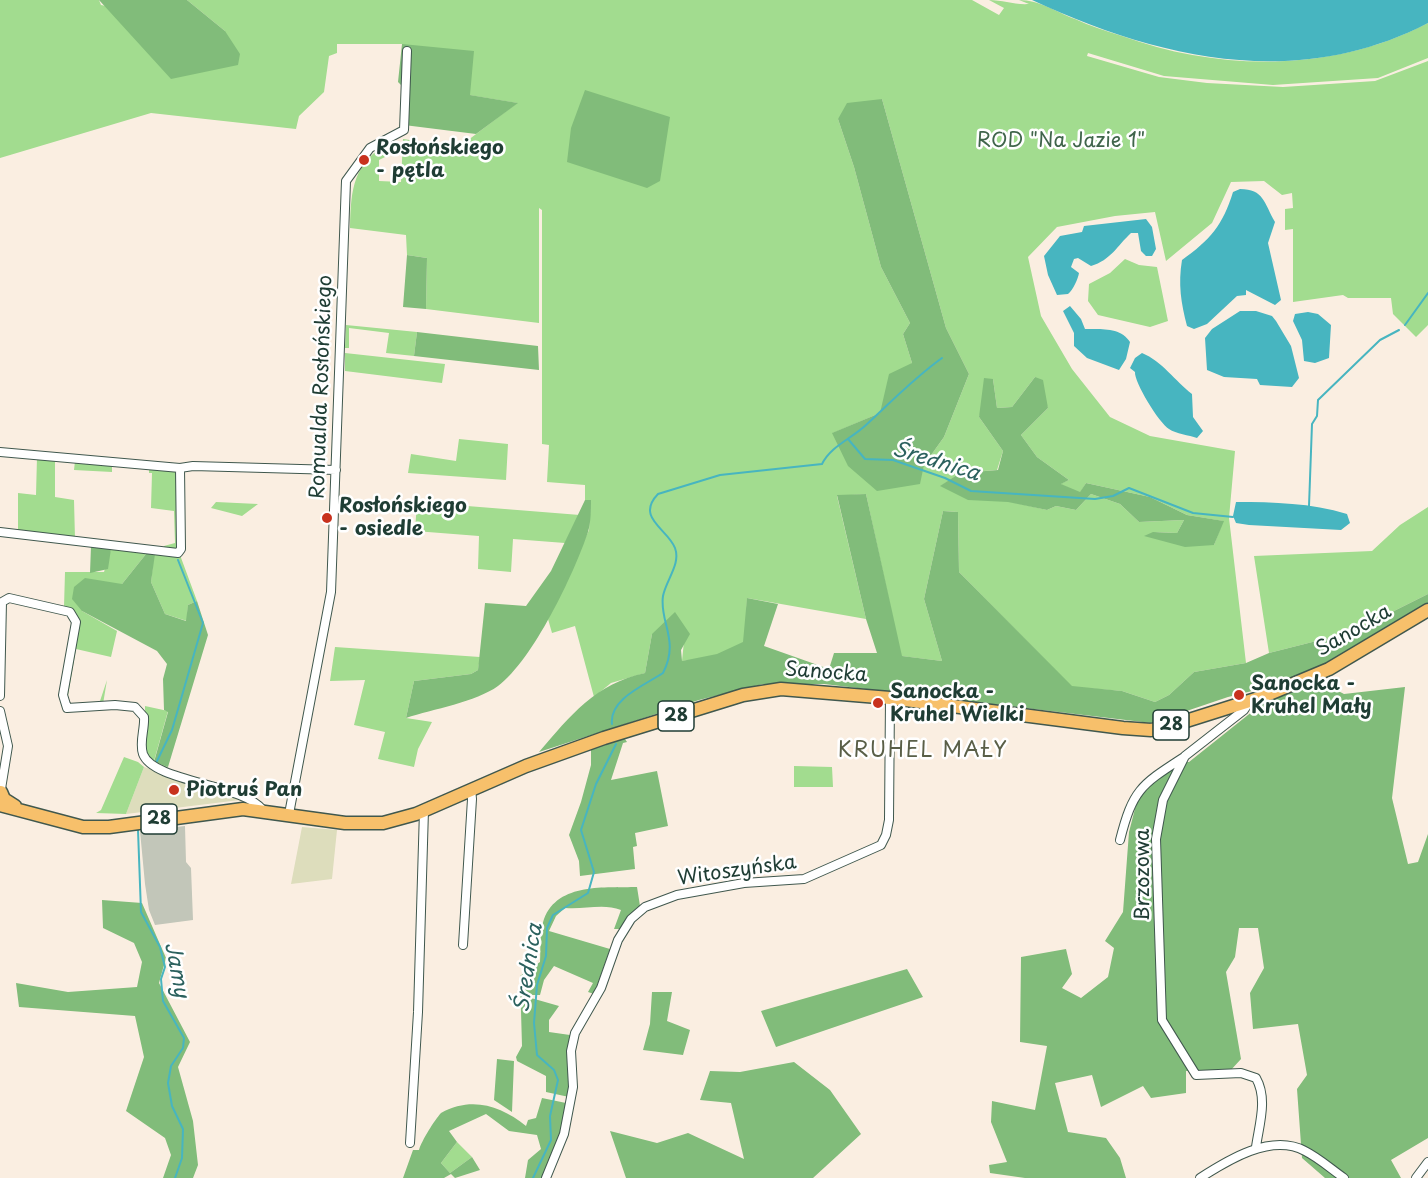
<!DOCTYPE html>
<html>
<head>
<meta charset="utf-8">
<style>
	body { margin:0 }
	canvas { display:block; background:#faeee1 }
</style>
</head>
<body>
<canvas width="1428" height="1178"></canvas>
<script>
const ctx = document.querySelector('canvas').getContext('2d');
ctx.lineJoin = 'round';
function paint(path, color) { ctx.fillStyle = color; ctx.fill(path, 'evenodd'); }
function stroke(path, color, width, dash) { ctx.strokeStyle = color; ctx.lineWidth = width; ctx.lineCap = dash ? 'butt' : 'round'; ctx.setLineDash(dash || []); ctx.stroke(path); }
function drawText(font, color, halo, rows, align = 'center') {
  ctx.font = font + ' "Playpen Sans",sans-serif'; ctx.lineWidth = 5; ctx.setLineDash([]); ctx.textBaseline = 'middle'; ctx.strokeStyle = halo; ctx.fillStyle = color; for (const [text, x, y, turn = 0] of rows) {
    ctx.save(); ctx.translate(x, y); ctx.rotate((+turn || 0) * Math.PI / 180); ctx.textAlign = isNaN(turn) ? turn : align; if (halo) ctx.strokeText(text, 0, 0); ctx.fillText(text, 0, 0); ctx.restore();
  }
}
paint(new Path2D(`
	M144,767L240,799V800L126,814Z
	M302,827L337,830L332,879L291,884Z`), '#ddddbc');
paint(new Path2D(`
	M185,826L186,862L191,868L193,920L155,925L149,910L145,884L140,831Z`), '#c2c6b9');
paint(new Path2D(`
	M0,0H99L101,5L225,31L187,0H972L999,15L1004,8L989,0C1003,0 1014,5 1029,4L1019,0C1040,0 1056,12 1075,19C1090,26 1106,31 1122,36C1221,72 1334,72 1428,23V58L1378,78L1273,85L1164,76L1088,53L1087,56L1159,77L1207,83L1283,87L1375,81L1428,61V325L1416,337L1393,314L1391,298H1348L1343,295L1293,302V229L1285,230V209L1293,208L1292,193L1282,195L1264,181L1231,182L1212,223L1166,261L1155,212L1115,216L1057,227L1028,257L1041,316L1072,369L1110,417L1150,436L1235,451L1229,518L1246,663L1194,672L1169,695L1155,702L1122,691L1072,687L959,572L958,512L943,511L924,599L942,661L901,656L866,494L837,496L866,619L747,598L745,655L682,661L684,641L652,634L645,673L611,683L594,697L575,626L552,633L548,619L589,530L591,500H585V485L547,482L549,445L542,444V210L539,208V323L426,309L427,258L407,255L406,235L350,228C351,188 353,163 390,142L395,144L393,153L379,160V181L401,182L403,139L459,147L517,103L469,95L402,44H337V53L329,56L324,92L299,116L296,129L151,113L0,158ZM882,99L946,328L969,374L944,437L924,465L833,433L880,413L912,363L903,334L910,323L881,267L854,167L838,119ZM1035,377L1048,408L1021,435L1037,457L1069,480L1060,484L1080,493L1086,483L1150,497L1187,515L1223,521L1214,545L1153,532L1177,533L1184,520L1139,522L1120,504L1091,494L1076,510L1056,506L1047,510L941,486L960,473L997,470L1003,451L979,417L993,379L997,408L1012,407Z
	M1125,259L1139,265L1157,267L1168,321L1150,327L1098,315L1088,301L1089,284L1110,273Z
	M346,325L417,332L414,356L386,353L389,333L349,328V348H345Z
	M345,353L445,364L442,383L345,371Z
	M459,439L508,444L506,480L408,473L411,454L456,461Z
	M37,457L55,459V497L74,500L75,539L18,532V493L36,495Z
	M75,461L112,463V472L74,470Z
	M149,468L177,470L179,548L164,549V546L175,543L174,511L151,508L152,473H149Z
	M216,502L258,504L242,516L211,508Z
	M417,502L580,515L565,543L513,539L511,572L478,569L479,536L415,531Z
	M1428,507V594L1352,632L1269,653L1254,556L1372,551L1400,525Z
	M76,542L180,555L197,601L188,605L187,621L165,614L151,582L154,554H146L122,584L82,611L117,631L111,657L76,649L67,701L69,704H99L107,680L103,704L73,707L65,702L77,615L73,611L30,600L64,607L65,572H104L111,549L76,545Z
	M335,647L480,657L478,670L471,674L414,681L406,718L432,722L418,749L414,767L378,759L385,732L354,725L365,680L330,681Z
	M145,706L168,711L154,761L168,767L165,769L157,766L145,753Z
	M124,757L138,762L144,767L126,814L96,813L101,810Z
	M794,766L832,767L833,787H794Z
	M457,1142L472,1157L450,1173L441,1163Z`), '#a2dc8f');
paint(new Path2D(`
	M99,0H187L225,31L240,54L238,65L171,79Z
	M402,44L474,51L470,95L518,103L476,134L404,125L402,86L398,82Z
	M585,90L670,117L660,181L647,188L567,162L571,128Z
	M882,99L946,328L969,374L944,437L924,465L920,484L877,491L848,466L832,433L880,413L889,374L912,363L903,334L910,323L881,267L854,167L838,119L847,103Z
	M407,255L427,258L426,309L403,307Z
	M417,332L538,346L539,370L414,356Z
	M1035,377L1043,380L1048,408L1021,435L1037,457L1069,480L1061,484L1080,492L1086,483L1150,497L1187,515L1224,521L1214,545L1185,547L1144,536L1153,532L1177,533L1184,520L1139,522L1120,504L1091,494L1076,510L1056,506L1047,510L1008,502L968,500L940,486L960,473L998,470L1003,451L979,417L984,378L993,379L997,408L1012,407Z
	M866,494L902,656L942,661L924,599L943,511L958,512L959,572L1072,686L1122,691L1155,702L1169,695L1194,672L1246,663L1269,653L1352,632L1428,594V605L1328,663L1268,687L1228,697L1151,723L824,684H763L699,700L539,752C571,715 595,684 645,673L652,634L675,612L690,634L681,650L682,661L717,654L743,642L747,598L778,604L764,646L829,669L834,653H877L866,619L837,495Z
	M585,500H591C591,510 591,522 588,532C574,574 533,660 498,686C476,702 433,709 406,718L414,681L471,674L478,670L485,603L526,606L551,571Z
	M91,546L111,549L108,569L90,573Z
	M146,554H155L151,582L165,614L186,621L188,605L197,601L208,635L168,767L154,762L168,712L164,710L163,679L167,664L157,651L82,611L72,599L74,587L85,578L122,584Z
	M1319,681L1344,694L1405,687L1392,798L1408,864L1418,862L1428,834V1138L1391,1160L1401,1178H1325L1302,1158L1297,1089L1307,1075L1298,1024L1253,1029L1250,993L1264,968L1258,928H1239L1235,957L1226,972L1241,1059L1230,1071H1186V1093L1151,1098L1143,1086L1101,1107L1092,1075L1055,1083L1068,1132L1106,1138L1120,1158L1126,1178H1025L990,1173L989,1165L1007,1162L991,1122L992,1101L1035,1110L1047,1046L1020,1042L1021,957L1066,949L1072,974L1062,988L1081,998L1108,977L1114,948L1105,941L1123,912L1129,832L1137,801L1159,776L1180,762H1189L1263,703Z
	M623,736L627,742L623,743L611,780L657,771L668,826L635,833L637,846L633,847L635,869L580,876L579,861L569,835L581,802L591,765V748Z
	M637,887L640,906L620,929H614L621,910C603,903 583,910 565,908L556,916L549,931L610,949L594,994L588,992L593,983L554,966L544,980L540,995H531V998L559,1006L549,1020V1032L570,1035L569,1097L546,1092V1076L517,1061L516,1057L522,1046L520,976L540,962C541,948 539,933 544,919C558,882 606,888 637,887Z
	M102,900L142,903L166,958L159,983L190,1042L178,1067L193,1121L198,1165L193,1178H163L171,1155L165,1138L126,1111L144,1057L135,1016L19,1007L16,983L68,992L137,987L142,962L134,943L103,928Z
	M907,969L923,997L776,1047L761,1011Z
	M652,992H672L667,1021L690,1030L683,1055L643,1050L650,1024Z
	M497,1059L514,1061L512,1112L494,1100Z
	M794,1062L830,1090L861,1134L813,1178H626L610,1131L657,1143L688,1133L744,1159L731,1103L700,1100L710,1071L740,1072Z
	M542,1098L566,1103L559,1144L542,1178H525L528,1160L541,1149L537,1135L509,1131L486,1114L449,1131L457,1142L441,1163L450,1173L472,1157L480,1170L455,1178L451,1174L444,1178H403L413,1150H419C422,1140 434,1121 441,1113C472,1096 501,1106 526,1126L528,1120L536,1118Z`), '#81bc7a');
paint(new Path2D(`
	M1032,0H1428V23C1297,91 1159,59 1032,0Z
	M1240,189C1264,189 1264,203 1275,222L1268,243L1281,300L1275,305L1246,290V295L1237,296L1207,324L1194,329L1187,326C1181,303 1178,284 1182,260C1210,240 1223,225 1233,192Z
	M1146,219L1152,227L1156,249L1152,256H1146L1141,251L1138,233H1131C1117,246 1111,260 1091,266L1078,258L1074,259L1071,267L1079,273C1078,279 1073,290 1068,294L1057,295L1048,275L1044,256L1060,236L1082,232L1084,226Z
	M1070,306L1081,319L1085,329C1100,329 1121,327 1130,342L1126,359L1119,370L1087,358L1074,346V333L1063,311Z
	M1240,311H1256L1272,316L1276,321L1291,346L1299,378L1292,387L1260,385L1257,379L1224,377L1207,370L1205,338L1212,329Z
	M1308,312L1318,314L1331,325L1329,358L1315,363L1304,361L1302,340L1293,321L1295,314Z
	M1142,353C1162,361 1175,381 1192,394L1193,417L1203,431L1197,438C1189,435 1176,434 1169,429C1159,423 1134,382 1135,372L1130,368L1135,358Z
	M1236,502C1274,502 1311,503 1347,514L1350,523L1341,530L1249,525L1236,523L1233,516Z`), '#47b5c0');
stroke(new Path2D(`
	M1405,325L1428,293
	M848,439L865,459L893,460L945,478L971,491L1095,499L1113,496L1129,488L1193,513L1233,517
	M1309,506L1312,424L1317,416L1318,400L1380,340L1399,330
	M612,724C609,699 645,685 663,673C680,640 659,622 663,596C666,580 681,564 675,548C668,529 635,518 658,494L720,475L822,464C831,446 851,439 866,425C891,402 914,378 942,358
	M157,761L172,730L203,623L178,560
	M138,830L141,912L160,947L165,967L161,979L163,1001L184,1038L183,1048L171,1066L168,1083L172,1106L183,1129L182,1158L175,1178
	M533,1178L551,1140L550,1116L558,1080L554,1070L537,1055L534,1023L537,985L546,956L547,928L553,915L588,893L594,872L581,830L596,784L616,744`), '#47b5c0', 2);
const street = new Path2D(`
	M0,452L180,468L193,466L336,470
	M0,532L178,553L181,549L180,468
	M0,696L2,602L9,598L70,612L76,622L63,695L67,708L115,705L135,707L144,717C145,729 139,742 143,754C153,782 243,784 263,810
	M1250,701L1244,710L1185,756L1163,800L1156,839L1162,1020L1196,1075L1241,1073L1256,1078C1268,1099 1259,1125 1256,1147
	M0,711L8,746L0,795
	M289,814L331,592L346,181L370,148L404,130L407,51
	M1120,840C1133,789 1141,785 1184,757
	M463,945L472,799L471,789
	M410,1143L418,1012L424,810
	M546,1178L564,1134L573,1087L571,1051L575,1033L601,988L618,940L631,919L645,907L677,895L744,883L804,879L881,845L886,835L889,820L890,698
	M1200,1178C1228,1160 1271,1133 1305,1151C1319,1158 1331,1169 1344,1178
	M1416,1178L1428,1162`);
const primary = new Path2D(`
	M1,792L4,799L15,806
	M0,805L83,827H109L243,809L345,823H383L416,814L526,766L604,738L743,695L781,689L890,698L1123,728L1151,730L1167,727L1262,697L1329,669L1428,610`);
stroke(street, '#40584e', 10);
stroke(primary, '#40584e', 15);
stroke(street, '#fff', 8);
stroke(primary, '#f7c06b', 12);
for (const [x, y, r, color] of [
	[364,160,6,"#c8321e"],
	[327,518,6,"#c8321e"],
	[1239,695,6,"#c8321e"],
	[878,703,6,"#c8321e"],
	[174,790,6,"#c8321e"]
]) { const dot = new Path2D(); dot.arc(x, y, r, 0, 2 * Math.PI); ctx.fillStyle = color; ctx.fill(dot); stroke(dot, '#fff', 2); }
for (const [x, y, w] of [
	[676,716,36],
	[1171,725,36],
	[159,819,36]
]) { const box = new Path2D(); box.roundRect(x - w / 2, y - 15, w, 30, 4.5); ctx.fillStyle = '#fff'; ctx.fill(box); stroke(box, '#1f3d34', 1.5); }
drawText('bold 18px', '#1f3d34', null, [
	["28",676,716],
	["28",1171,725],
	["28",159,819]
]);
drawText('20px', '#40654b', '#fff', [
	["ROD \"Na Jazie 1\"",1061,141]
]);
drawText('bold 20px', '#1f3d34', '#fff', [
	["Rosłońskiego",376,148],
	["- pętla",376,171],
	["Rosłońskiego",339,506],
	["- osiedle",339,529],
	["Sanocka -",1251,684],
	["Kruhel Mały",1251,707],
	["Sanocka -",890,692],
	["Kruhel Wielki",890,715],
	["Piotruś Pan",186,790]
], 'left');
drawText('20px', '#1f3d34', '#fff', [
	["Romualda Rosłońskiego",322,387,-88],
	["Sanocka",1354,631,-30],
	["Sanocka",826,673,4],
	["Witoszyńska",737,871,-8],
	["Brzozowa",1143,875,-90]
]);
drawText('italic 21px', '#2b615e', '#fff', [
	["Średnica",936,462,17],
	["Średnica",529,968,-81],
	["Jamy",176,970,79]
]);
ctx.letterSpacing = '1.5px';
drawText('21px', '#5a5f47', '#fff', [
	["KRUHEL MAŁY",923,751]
]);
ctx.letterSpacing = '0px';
</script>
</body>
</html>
